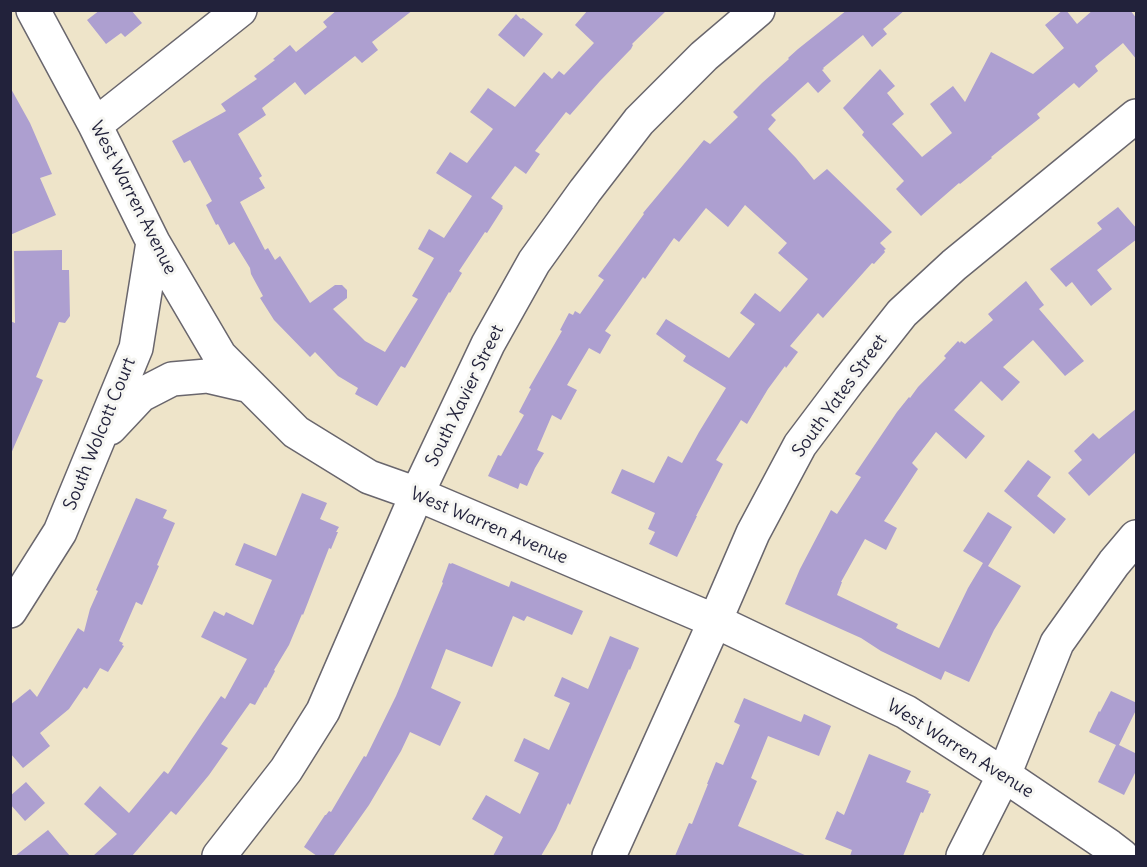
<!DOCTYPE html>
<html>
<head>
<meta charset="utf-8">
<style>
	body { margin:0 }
	#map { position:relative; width:1147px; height:867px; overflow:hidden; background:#eee4c9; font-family:Delius,sans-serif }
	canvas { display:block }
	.frame { position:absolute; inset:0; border:12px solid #22223b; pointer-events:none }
</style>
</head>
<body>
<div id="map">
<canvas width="1147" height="867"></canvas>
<div class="frame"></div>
</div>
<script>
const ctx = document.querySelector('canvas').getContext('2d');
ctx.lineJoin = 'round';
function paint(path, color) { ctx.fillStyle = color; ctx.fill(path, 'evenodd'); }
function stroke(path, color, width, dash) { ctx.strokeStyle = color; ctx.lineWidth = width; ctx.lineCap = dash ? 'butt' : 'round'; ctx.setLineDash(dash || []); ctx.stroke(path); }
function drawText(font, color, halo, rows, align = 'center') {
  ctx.font = font + ' Delius,sans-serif'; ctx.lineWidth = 6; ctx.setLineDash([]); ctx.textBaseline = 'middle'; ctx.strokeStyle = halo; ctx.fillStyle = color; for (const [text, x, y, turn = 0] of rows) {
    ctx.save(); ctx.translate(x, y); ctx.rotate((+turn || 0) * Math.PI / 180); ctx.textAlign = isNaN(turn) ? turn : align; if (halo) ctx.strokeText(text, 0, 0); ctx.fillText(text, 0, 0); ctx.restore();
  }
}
paint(new Path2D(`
	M100,10H131L142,23L125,37L121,33L106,44L87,20Z
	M337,10H413L372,42L378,50L362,63L355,56L305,95L295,82L262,108L266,115L238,134L262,176L259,178L265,188L240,202L265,250L268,248L275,260L280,256L310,303L335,285H342L347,290V298L333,309L365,341L385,352L418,299L412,296L434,258L418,249L429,229L444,238L472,196L436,173L450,152L467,163L493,129L470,112L488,88L515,107L544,72L552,79L559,71L564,75L594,43L575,25L588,10H667L632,44L633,45L631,49L600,81L570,115L566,112L535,151L540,154L526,174L515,166L491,198L503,206L502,207L503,208L487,233L485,232L459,271L462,273L450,293L449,292L405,368L401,366L377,406L355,394L358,388L338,376L315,352L310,357L274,320L260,298L263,296L251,274L250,268L234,242L229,245L218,224L216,225L206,205L212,201L190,160L184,163L172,141L226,111L221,104L257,79L254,76L275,60L273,59L290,45L296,52L327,27L323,22Z
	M847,10H905L883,29L887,34L872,47L863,35L823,68L824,69L822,70L831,81L818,93L808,82L771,115L776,120L768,129L796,158L814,180L827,169L892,232L880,243L886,249L884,250L885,252L874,264L872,263L823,318L818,313L790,346L798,352L786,368L785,366L768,389L747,424L741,420L716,460L723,464L696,516H697L677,557L649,544L655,532L648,529L655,513L611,493L622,469L654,483L668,456L682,463L699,432L726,388L683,361L686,356L656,334L666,319L729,358L755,324L740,313L755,293L780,312L808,279L778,253L787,243L745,205L728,227L706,208L679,242L674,238L645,279L643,277L605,331L611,335L600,354L589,348L567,385L577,390L561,420L552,415L537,450L544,453L535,468L527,486L520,483L518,489L488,476L498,455L501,456L524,415L519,412L531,389L529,388L562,331L560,330L569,313L573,315L575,311L580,314L604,280L598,276L644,214L643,213L704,140L710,144L738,117L733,112L762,83L789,59L788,58L798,49Z
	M1063,10H1066L1077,24L1093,10H1130L1137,19V60L1123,43L1095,66L1098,71L1079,88L1074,83L1037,114L1040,118L991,157L992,158L960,184L959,183L921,216L896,189L904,181L862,135L864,132L843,108L880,69L895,86L887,93L904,114L892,124L922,157L952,133L930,104L953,86L965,102L991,52L1033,74L1064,48L1045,25Z
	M516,14L521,19L523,18L543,34L524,57L498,35Z
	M10,87L30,123L52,174L40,178L56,215L10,235Z
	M1118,207L1137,229V239L1097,270L1112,289L1091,306L1072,282L1066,287L1050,269L1102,229L1097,223Z
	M62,250V270H69L70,316L65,323L59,322L36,377L43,380L10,456V321L15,323L14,251Z
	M1026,281L1044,305L1039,309L1084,361L1065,376L1033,340L1003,367L1020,382L1002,401L981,381L954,410L985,436L966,459L936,432L912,463L918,469L884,521L897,528L886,550L865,539L841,582H842L837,595L898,624L896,628L939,648L968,588L983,563L963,551L988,512L1012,527L988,566L1021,586L994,630L969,682L945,671L941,680L881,651L861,638L785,604L800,569L831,510L837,514L861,477L855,474L897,412L909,397L910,398L918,387L946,358L944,356L958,341L960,343L961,341L965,344L993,320L988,314Z
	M1137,408V451L1089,496L1068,473L1082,460L1074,451L1093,433L1099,439Z
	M1028,460L1051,477L1037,496L1066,519L1054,534L1004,491Z
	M302,493L327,503L320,519L339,527L336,532H338L331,549L329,548L303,615L302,614L289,645L274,670L275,671L266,688L265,687L255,705L250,703L221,744L228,748L209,775L176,815L171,811L132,856H93L117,834L84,804L100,786L129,813L164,771L168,774L221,696L225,699L247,659L201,637L214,611L224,616L226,612L253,625L272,580L235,565L244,543L276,556Z
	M136,498L167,510L163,518L175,523L157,565L159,566L142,605L136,602L119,641L123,643L122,645L124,646L108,672L100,668L87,689L84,687L69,709L40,733L50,746L23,768L10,753V705L30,689L37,697L78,628L84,632L90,609L98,591L96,590Z
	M449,563L451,564L452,563L509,587L511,581L583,611L572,635L527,616L524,621L513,616L492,667L446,649L431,688L461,702L440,746L410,732L401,751L369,805L333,856H317L304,847L325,815H326L329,811L331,812L364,756L366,757L396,696L443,583L442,582Z
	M610,636L639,648L630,670L629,669L570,805L568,803L556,830L541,856H493L503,837L472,819L486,795L520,814L539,773L514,761L524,738L549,750L570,703L554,696L562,677L588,689Z
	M1111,691L1137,703V708L1119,745L1137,754V769L1124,795L1098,782L1116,745L1089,732L1099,711L1100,712Z
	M744,698L801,722L804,714L831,726L819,756L768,736L751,778L757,781L738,826L807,856H675L689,823L692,824L708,784H707L716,762L723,765L740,725L734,722Z
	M869,754L911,771L906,782L929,791L928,793L931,794L923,813L921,812L903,856H850L852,850L825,839L837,811L844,815Z
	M26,782L45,803L25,821L10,804V796Z
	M48,830L70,856H15Z`), '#ad9fd0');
const minor = new Path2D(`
	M33,10L95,125L153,242L220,356L296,432L369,477L417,494L715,621L906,712L1004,775L1109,846L1122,856
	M95,125L240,10
	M110,428L141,395L172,379L207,376L250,386
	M10,611L60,532L136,348L153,242
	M219,856L286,770L323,711L417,494L488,344L534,262L585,191L639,121L704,56L758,10
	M609,856L715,621L753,533L800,445L849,380L902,313L954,265L1136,116
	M963,856L1004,775L1057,643L1114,563L1136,537`);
stroke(minor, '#69666d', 36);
stroke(minor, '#fff', 33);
drawText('18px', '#22223b', '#f6f6f2', [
	["West Warren Avenue",133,198,63],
	["South Xavier Street",465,396,-64],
	["South Yates Street",840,396,-54],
	["South Wolcott Court",100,434,-68],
	["West Warren Avenue",489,526,23],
	["West Warren Avenue",960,749,32]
]);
</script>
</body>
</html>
